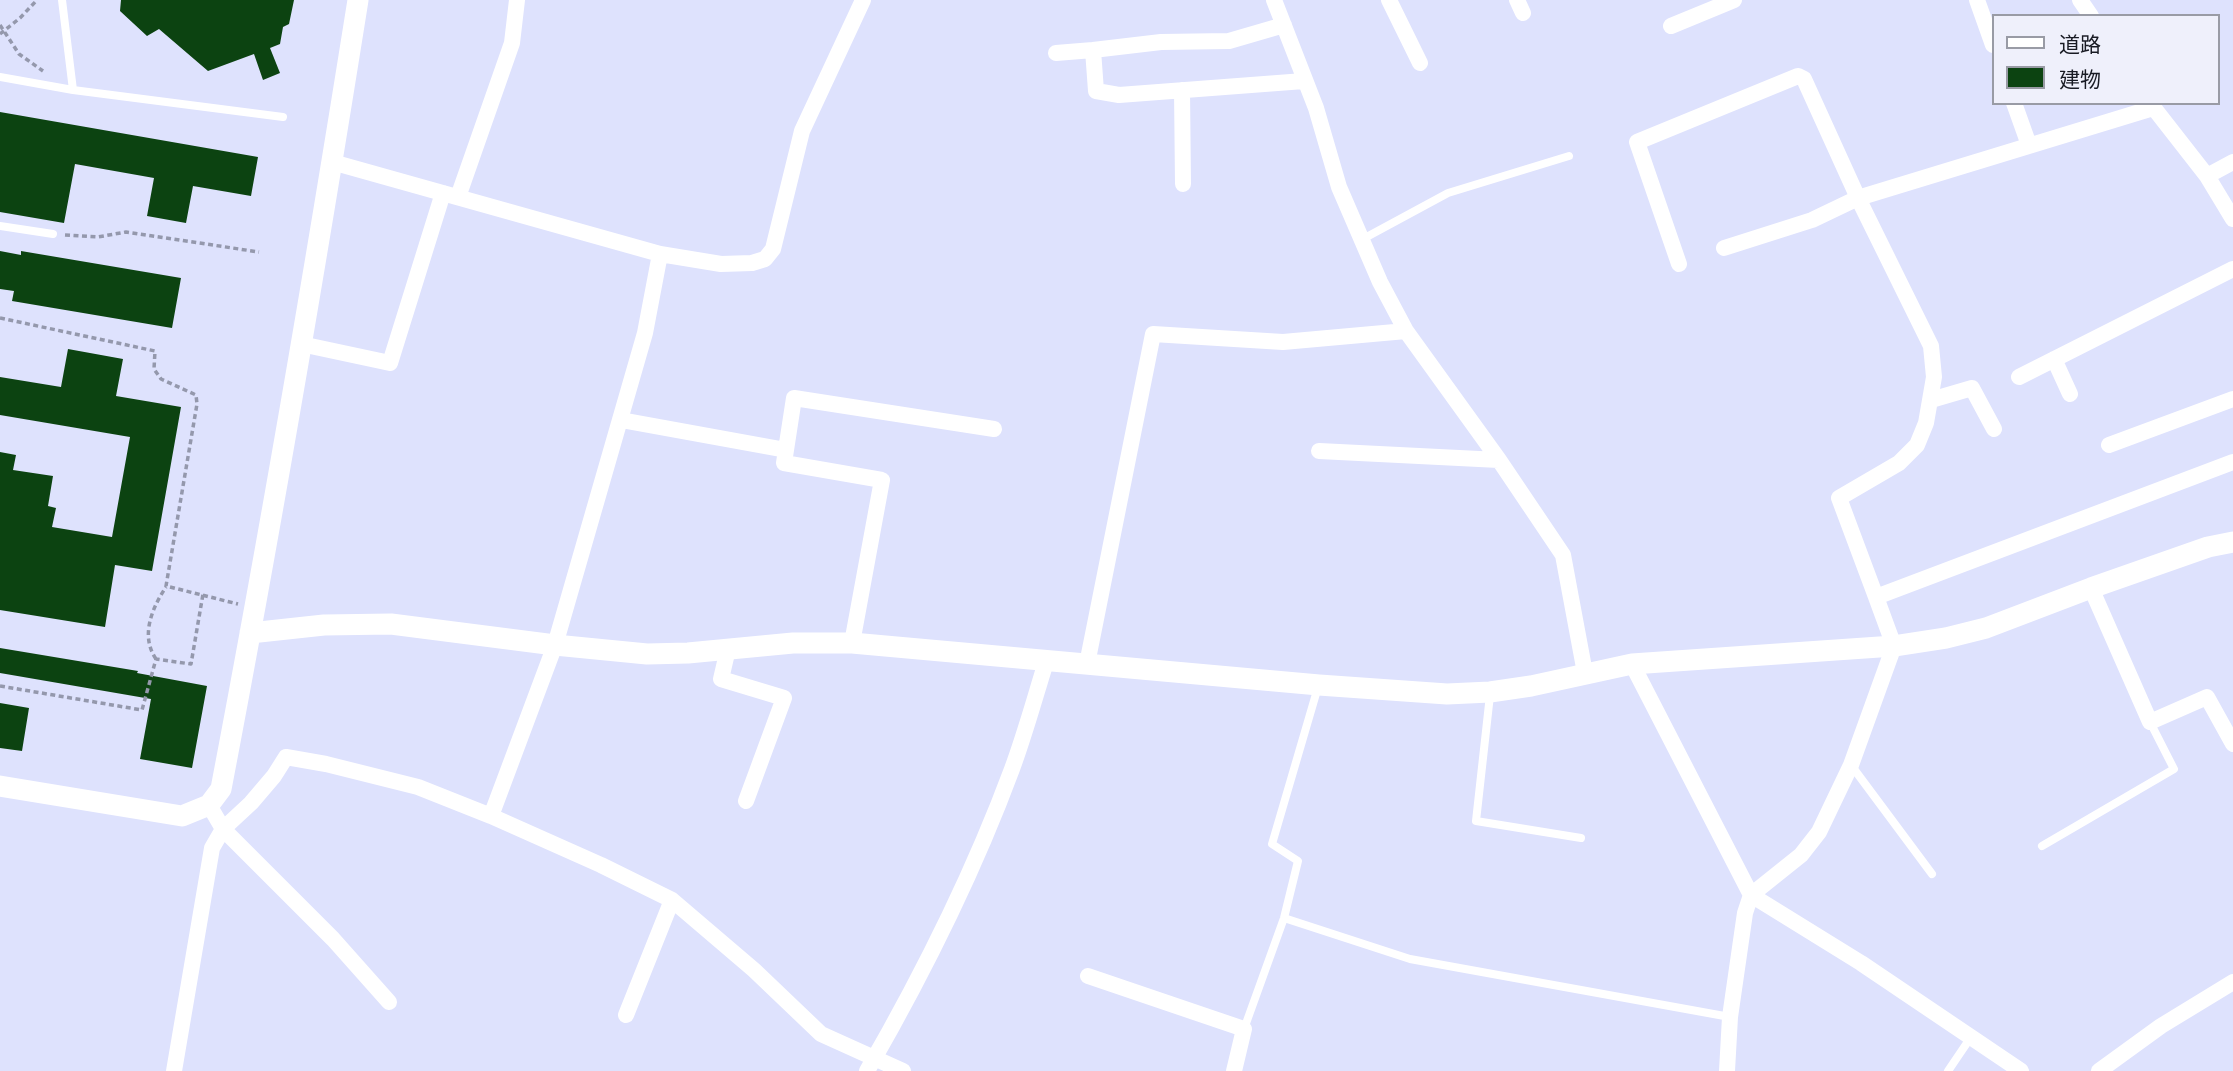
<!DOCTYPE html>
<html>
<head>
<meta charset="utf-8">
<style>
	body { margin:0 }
	#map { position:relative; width:2233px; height:1071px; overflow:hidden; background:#dee2fd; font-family:"PT Sans Narrow","Noto Sans JP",sans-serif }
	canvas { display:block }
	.legend { position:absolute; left:1992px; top:14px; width:228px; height:91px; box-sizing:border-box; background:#eff0fb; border:2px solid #999ba5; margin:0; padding:9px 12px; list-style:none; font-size:21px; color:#191b24 }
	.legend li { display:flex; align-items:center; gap:14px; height:35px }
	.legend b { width:35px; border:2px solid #999ba5 }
</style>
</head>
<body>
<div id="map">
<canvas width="2233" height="1071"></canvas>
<ul class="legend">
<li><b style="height:9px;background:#fff"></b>道路</li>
<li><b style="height:19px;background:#0c4311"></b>建物</li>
</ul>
</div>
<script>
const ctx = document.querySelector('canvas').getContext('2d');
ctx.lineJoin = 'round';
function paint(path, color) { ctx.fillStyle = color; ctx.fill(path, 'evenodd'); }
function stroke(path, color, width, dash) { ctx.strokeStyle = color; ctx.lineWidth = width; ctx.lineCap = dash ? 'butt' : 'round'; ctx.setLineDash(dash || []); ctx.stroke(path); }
paint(new Path2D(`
	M121,0H294L289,24L283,27L280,44L270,48L280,73L263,80L254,54L208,71L159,29L147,36L120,11Z
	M0,112L258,157L251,196L193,186L186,223L147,216L154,178L75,164L64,223L0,212Z
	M0,251L21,255V251L181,278L172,328L12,301L14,291L0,289Z
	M68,349L123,359L116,396L181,407L152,571L115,565L105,627L0,610V452L16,455L13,470L53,476L48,506L56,508L52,527L112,537L130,437L0,415V377L61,387Z
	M0,648L138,671L137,673L207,686L192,768L140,759L151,699L0,673Z
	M0,703L29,708L22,751L0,748Z`), '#0c4311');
stroke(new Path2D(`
	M0,25L19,54L43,71
	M0,34L20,18L37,0
	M65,235L98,237L126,232L259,252
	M0,318L155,351L154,369L161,379L196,395L197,404L166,586L238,604
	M156,659C140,636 152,608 166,587
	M0,686L142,710L156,659L191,664L203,594`), '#9498ac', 3.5, [5, 3.5]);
stroke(new Path2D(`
	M62,0L73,90
	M0,77L73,90L283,117
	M0,226L53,234
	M1361,240L1448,193L1569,156
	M1490,695L1476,821L1581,838
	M1851,765L1932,874
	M2042,846L2174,769L2150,722
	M1284,918L1410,959L1730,1017
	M1244,1029L1284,918L1298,861L1272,844L1318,687
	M1948,1071L1971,1037`), '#fff', 8);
stroke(new Path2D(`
	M1274,0L1316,108L1339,187L1380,282L1406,331L1499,460L1563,555L1585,673
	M1389,0L1420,63
	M1517,0L1523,13
	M1977,0L1993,45
	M2080,0L2091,16
	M1284,25L1229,41L1161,42L1093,50L1096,91L1119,95L1304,81
	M1671,26L1734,0
	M1056,53L1093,50
	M1182,90L1183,184
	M2014,103L2029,145
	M2150,103L2207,176L2233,219
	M332,162L660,254L721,264L752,263L765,259L773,249L802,131L863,0
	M2207,176L2233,162
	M458,197L512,43L517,0
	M1724,248L1812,220L1858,198L2153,108
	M1679,264L1637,142L1798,76L1804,79L1858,198L1931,346L1934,377L1926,423L1917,445L1899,463L1839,498L1876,597
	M301,344L390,363L443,193
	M2054,359L2070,394
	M2019,377L2233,269
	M1931,400L1972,388L1994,429
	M621,420L786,450
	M2109,445L2233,399
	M1319,451L1499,460
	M2091,588L2150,722L2207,697L2233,744
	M852,643L882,480L784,463L794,398L994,429
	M728,649L721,679L784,698L746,801
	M1087,664L1153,334L1283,342L1406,331
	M1632,664L1751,895L1861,963L2021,1071
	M209,805L223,829L333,939L389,1002
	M491,816L555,645L645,333L660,254
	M1088,976L1244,1029L1234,1071
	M626,1015L672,900
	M174,1071L212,848L223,829L251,803L274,776L286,757L326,764L418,787L491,816L601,865L672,900L754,970L821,1034L903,1071
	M867,1071C923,974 973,874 1012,769C1025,734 1035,697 1046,662
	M1727,1071L1730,1017L1745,913L1751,895L1801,855L1819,832L1851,765L1894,646L1876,597L2233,462
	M2099,1071L2161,1026L2233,982`), '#fff', 16);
stroke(new Path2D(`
	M250,633L324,625L391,624L555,645L647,654L688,653L793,643H852L1319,685L1447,694L1490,692L1531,686L1632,664L1894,646L1946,638L1986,628L2091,588L2208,547L2233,542
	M0,786L182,816L209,805L221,789C271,527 316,264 358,0`), '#fff', 21);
</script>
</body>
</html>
